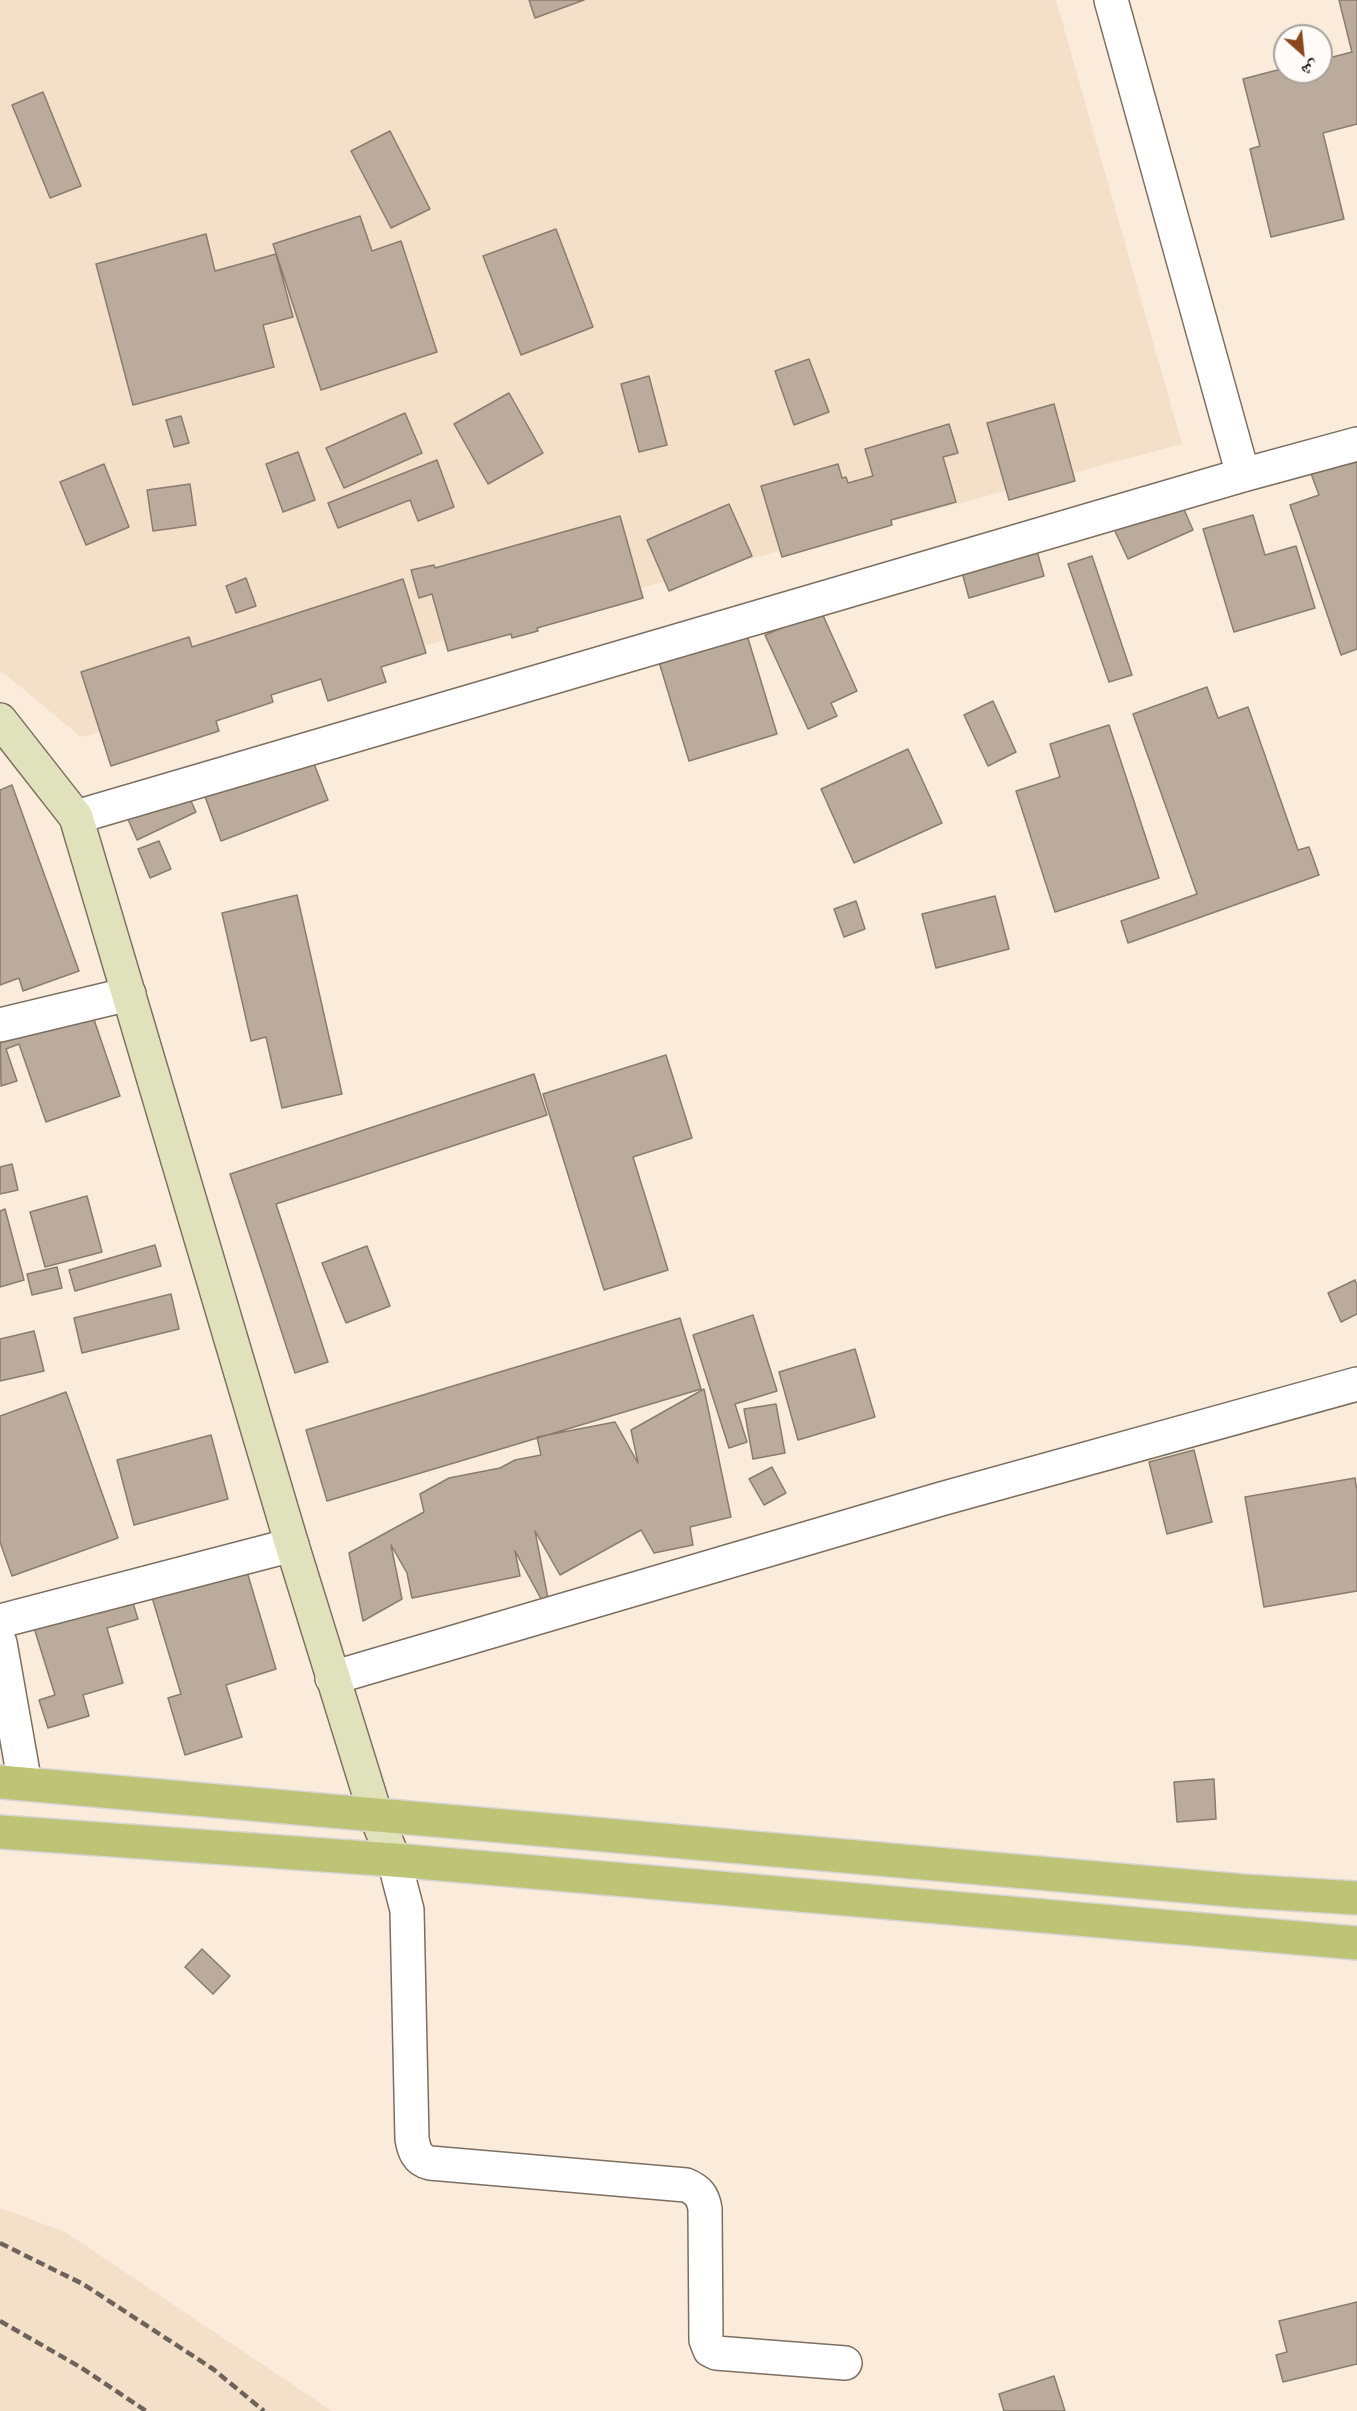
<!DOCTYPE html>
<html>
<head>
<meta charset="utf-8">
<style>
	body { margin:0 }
	#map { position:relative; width:1357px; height:2411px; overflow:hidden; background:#fbebdb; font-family:Karla,"Noto Naskh Arabic",sans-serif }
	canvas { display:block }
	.north { position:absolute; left:1273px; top:24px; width:60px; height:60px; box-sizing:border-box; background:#fefbf8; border:2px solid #a6a29e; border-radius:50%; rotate:153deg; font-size:16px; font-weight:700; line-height:24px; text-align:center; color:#221c17 }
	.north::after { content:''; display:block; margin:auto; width:21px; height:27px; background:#8b471b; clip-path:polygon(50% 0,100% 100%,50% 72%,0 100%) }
</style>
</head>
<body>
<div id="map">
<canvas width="1357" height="2411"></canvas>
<div class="north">ش</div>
</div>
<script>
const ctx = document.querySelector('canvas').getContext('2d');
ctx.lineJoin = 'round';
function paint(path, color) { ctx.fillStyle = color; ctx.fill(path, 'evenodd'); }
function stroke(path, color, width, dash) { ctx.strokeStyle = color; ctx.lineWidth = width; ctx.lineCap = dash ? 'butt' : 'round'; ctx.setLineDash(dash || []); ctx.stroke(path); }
paint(new Path2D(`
	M0,0H1056L1182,444L81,737L0,670Z
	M0,2208L65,2232L332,2411H0Z`), '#f4dfc9');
const building = new Path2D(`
	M529,0H584L535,18Z
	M1339,0H1357V124L1323,133L1344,219L1271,237L1250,149L1260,146L1243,79L1285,68V72H1321V60L1352,52Z
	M43,92L81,186L50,198L12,105Z
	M390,131L430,209L391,228L351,151Z
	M360,216L372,251L401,241L437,352L321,390L273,244Z
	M556,229L593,327L521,355L483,256Z
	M206,234L215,271L276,254L293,317L263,325L274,367L133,405L96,264Z
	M809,359L829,412L794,425L775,371Z
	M649,376L667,445L639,452L621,384Z
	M509,393L543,453L488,484L454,424Z
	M1054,404L1075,481L1009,500L987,423Z
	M405,413L422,453L344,488L326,448Z
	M181,416L189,443L174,447L166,420Z
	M949,424L958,453L943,457L956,502L891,520L892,525L782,557L761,486L838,464L842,478L846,477L848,483L873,476L865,449Z
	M298,452L315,500L283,512L266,464Z
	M1357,455V649L1341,655L1290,505L1319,495L1310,471Z
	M437,460L454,507L418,521L410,500L338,528L328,503Z
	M104,464L129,527L86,545L60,482Z
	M190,484L196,525L153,531L147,490Z
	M1179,498L1193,530L1128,559L1113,527Z
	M729,504L752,556L669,591L647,540Z
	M1253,515L1265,555L1296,546L1315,608L1234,632L1203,529Z
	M620,516L643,598L537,628L538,631L512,638L511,634L448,651L432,594L419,598L411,570L434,565L435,568Z
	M1035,544L1044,576L969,598L960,565Z
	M1092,556L1132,675L1109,682L1068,564Z
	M246,578L256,606L236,613L226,586Z
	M403,579L426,653L381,667L386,682L328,701L321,679L271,695L273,702L216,721L219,731L111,766L81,672L189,637L192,647Z
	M821,611L857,691L831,703L837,716L808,729L765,635Z
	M747,635L777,734L689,761L659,662Z
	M1207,687L1218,718L1248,707L1298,850L1309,847L1319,875L1128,943L1121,921L1197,894L1133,714Z
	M993,701L1016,752L988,766L964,715Z
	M1109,725L1159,878L1055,912L1016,791L1060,777L1050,744Z
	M308,748L328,800L221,841L202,788Z
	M908,749L942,823L854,863L821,789Z
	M183,784L196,812L137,840L124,810Z
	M12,785L79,971L23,991L19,978L0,985V790Z
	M159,841L171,869L150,878L138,849Z
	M297,895L342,1094L282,1108L266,1037L251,1041L222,913Z
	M995,896L1009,949L936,968L922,914Z
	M856,901L865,929L844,937L834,909Z
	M86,996L120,1096L46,1122L19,1044L6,1049L17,1081L1,1086L0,1025Z
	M666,1055L692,1138L633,1157L668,1270L604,1290L543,1094Z
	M534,1074L547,1115L276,1204L328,1362L295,1373L230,1174Z
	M12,1164L18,1190L0,1194V1167Z
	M87,1196L102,1252L45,1267L30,1212Z
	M5,1209L24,1280L0,1287V1211Z
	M155,1245L161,1266L75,1291L69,1270Z
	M367,1246L390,1306L346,1323L322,1263Z
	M57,1267L62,1288L32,1295L27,1274Z
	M1355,1280L1357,1285V1314L1341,1322L1328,1293Z
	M171,1294L179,1329L82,1353L74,1318Z
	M753,1315L777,1391L735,1404L747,1442L729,1448L693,1335Z
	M680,1318L701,1389L327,1501L306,1430Z
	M34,1331L44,1371L0,1381V1339Z
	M855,1349L875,1417L798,1440L779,1372Z
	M704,1389L731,1517L690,1527L693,1545L654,1553L641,1530L560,1575L535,1531L552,1619L515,1551L520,1576L412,1598L407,1573L391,1545L402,1599L363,1621L349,1553L424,1512L420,1494L449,1478L500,1468L515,1460L541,1455L537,1437L615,1422L638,1463L631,1430Z
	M66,1392L118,1538L12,1576L0,1542V1416Z
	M776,1404L785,1453L753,1459L744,1409Z
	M211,1435L228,1499L134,1525L117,1460Z
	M1194,1450L1212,1522L1167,1534L1149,1462Z
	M772,1467L786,1493L764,1505L749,1479Z
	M1355,1478L1357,1491V1591L1264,1607L1245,1497Z
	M239,1545L276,1669L226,1685L242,1737L185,1755L168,1698L181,1694L145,1574Z
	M127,1584L138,1619L107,1628L123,1683L83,1695L89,1716L48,1728L39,1700L55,1695L30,1615Z
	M1214,1779L1216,1819L1177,1822L1174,1782Z
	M202,1949L230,1976L213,1994L185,1967Z
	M1357,2302V2364L1283,2382L1276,2355L1287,2352L1279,2321Z
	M1054,2376L1065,2411H1004L999,2394Z`);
paint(building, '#baab9c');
stroke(building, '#8a7c6e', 1.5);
const street = new Path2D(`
	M1111,0L1243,475
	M76,817L1243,475L1357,444
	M0,1025L129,994
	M0,1621L292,1545
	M0,1643L25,1784
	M332,1678L941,1499L1357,1384
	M394,1860L407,1910L412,2139C414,2150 417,2160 430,2163L686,2185C698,2190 703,2196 705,2209L706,2340L710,2350L716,2353L845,2363`);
const secondary = new Path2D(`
	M0,720L76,817L292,1545L376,1816L394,1860`);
const primary = new Path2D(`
	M0,1782L1243,1891L1357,1898
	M0,1832L394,1860L1357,1943`);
stroke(street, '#7c6f61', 36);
stroke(secondary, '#7c6f61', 36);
stroke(primary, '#d7d6d5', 36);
stroke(street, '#fff', 33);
stroke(secondary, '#dfe2ba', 33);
stroke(primary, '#bec476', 33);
stroke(new Path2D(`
	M0,2243L83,2284L213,2369L264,2411
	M0,2321L80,2367L146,2411`), '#6d635a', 4.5, [9, 4.5]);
</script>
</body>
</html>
